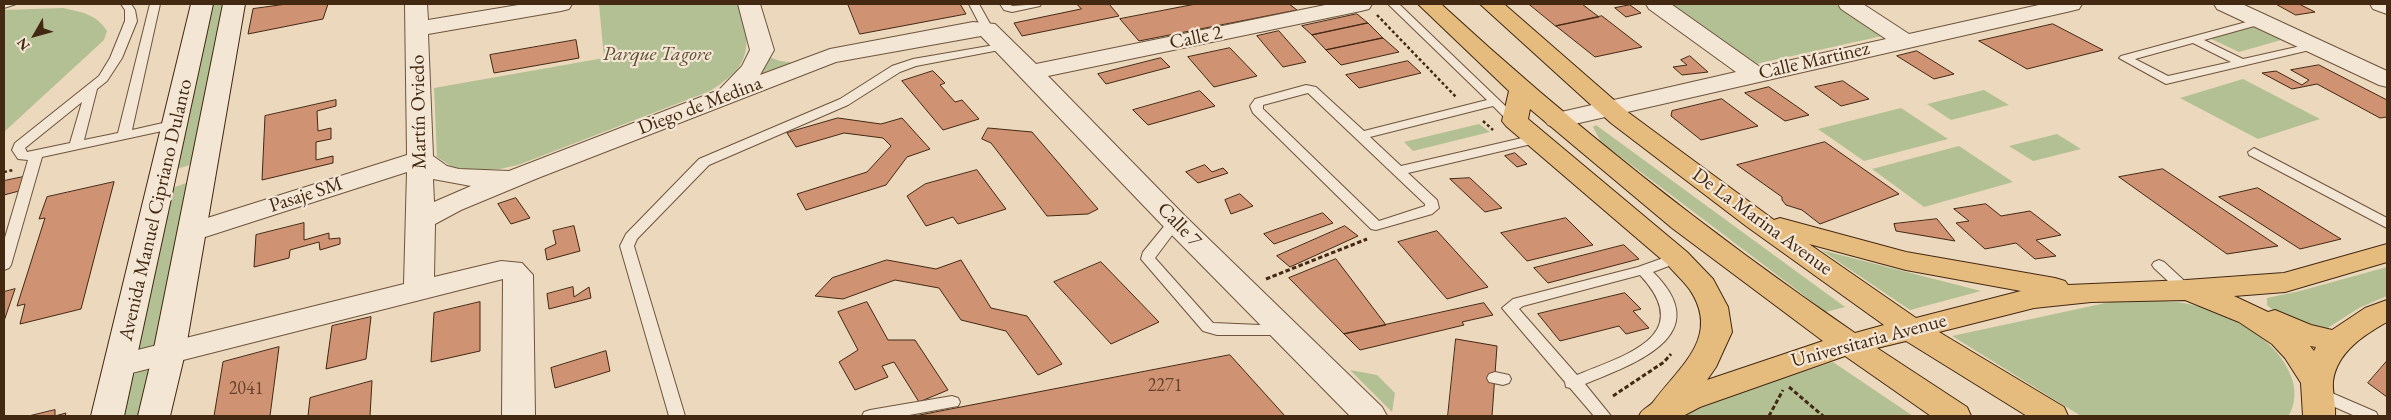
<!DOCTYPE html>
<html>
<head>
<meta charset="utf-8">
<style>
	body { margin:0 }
	#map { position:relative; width:2391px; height:420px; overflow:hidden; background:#ecd8bd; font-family:"EB Garamond",serif }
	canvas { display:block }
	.frame { position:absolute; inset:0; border:5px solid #432812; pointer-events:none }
	.north { position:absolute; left:10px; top:10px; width:50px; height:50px; -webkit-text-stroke:4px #f3e6d4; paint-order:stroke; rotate:232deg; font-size:14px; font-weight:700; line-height:20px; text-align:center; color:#432812 }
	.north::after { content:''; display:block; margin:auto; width:18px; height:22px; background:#432812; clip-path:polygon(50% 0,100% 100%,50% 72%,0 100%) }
</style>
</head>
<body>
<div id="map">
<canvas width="2391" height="420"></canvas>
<div class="frame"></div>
<div class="north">N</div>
</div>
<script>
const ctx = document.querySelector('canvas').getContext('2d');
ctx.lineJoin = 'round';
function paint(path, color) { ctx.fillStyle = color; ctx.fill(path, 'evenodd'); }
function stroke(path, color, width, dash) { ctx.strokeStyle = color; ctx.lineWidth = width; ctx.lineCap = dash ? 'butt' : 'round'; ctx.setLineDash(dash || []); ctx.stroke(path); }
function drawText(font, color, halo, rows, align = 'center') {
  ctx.font = font + ' "EB Garamond",serif'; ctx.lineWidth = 4.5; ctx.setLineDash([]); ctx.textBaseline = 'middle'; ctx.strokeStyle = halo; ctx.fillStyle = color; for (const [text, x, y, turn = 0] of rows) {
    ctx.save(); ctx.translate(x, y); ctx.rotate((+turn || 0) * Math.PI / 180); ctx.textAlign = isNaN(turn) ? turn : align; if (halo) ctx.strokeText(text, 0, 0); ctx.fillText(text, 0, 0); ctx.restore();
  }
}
paint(new Path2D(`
	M209,4H226L196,163L177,169L175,167Z
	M599,4H740C751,48 752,65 710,91L518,165L500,169L457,170L437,157L434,88L604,58Z
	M1672,4H1835L1882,36L1756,64Z
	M63,8C82,12 96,14 107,31L104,40L4,132V10Z
	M2247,24L2281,40L2239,52L2205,36Z
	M766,56L780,61L804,64L751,80Z
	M2243,79L2320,119L2258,139L2180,98Z
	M1984,90L2009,105L1951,120L1927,104Z
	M1901,108L1948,139L1864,161L1818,129Z
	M1479,124L1490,132L1413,151L1404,142Z
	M1596,125L1845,307L1826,312L1601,142L1593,127Z
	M2057,134L2081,149L2033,161L2009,146Z
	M1959,146L2013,182L1924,207L1872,169Z
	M186,183L192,185L160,344L139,353L137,348L170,189Z
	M1821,250L1981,291L1910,310Z
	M2387,267V296L2359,308L2323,331L2279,316L2267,305V298L2300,291Z
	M2146,300C2159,301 2172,301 2184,303C2225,312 2276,336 2291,376C2296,387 2296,406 2288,416H2081L1952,336L2115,301Z
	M1833,362L1913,416H1677L1693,408Z
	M151,366L156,369L144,416H121C127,390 122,375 151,366Z
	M1350,370L1377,375L1395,393L1392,412Z`), '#b3c094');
const building = new Path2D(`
	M287,4H328L323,19L248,34L253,9Z
	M848,4H960L966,14L860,34Z
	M1077,4H1109L1119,16L1022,36L1014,23L1081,9Z
	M1196,4H1289L1297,10L1139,41L1120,19Z
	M1529,4H1582L1599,17L1556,26Z
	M2276,4H2299L2315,12L2296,15Z
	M1630,5L1641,13L1626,17L1615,8Z
	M1357,14L1368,23L1312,35L1302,26Z
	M1602,16L1642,47L1595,57L1556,26Z
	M1368,23L1383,38L1326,50L1312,35Z
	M2053,24L2103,50L2027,69L1979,41Z
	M1279,31L1306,62L1283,67L1257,36Z
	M1383,38L1399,52L1341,65L1326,50Z
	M576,40L579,58L494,73L490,55Z
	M1230,48L1257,76L1214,87L1188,57Z
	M1917,51L1954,74L1934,79L1897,56Z
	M1690,56L1708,72L1682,75L1673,67L1687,65L1681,60Z
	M1161,58L1170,67L1106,84L1098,74Z
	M1408,61L1421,73L1359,88L1346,75Z
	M2319,65L2387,100V117L2380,118L2317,84L2292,89L2262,73L2276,71L2302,85L2309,80L2291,70Z
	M933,71L945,83L940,85L955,102L962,100L979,119L943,130L902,81Z
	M1843,81L1869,99L1841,106L1815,87Z
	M1769,87L1809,115L1785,121L1745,93Z
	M1200,91L1215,106L1148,125L1133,110Z
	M1722,99L1758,126L1701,140L1671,116L1672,111Z
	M336,100V106L317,111L318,131L331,128V139L316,142V160L333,156V163L262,180L265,116Z
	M838,118L881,124L902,118L930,149L907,157L886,185L806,210L797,194L867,172L891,146L883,138L844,133L796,147L787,133Z
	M988,128L1032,132L1098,209L1088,214L1047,216L991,143L982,139Z
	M1825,142L1899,194L1820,224L1802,210L1786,205L1782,200V197L1737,165Z
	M1515,153L1527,164L1517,167L1505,156Z
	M1205,165L1212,172L1223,168L1228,173L1198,183L1186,172Z
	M2163,169L2278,246L2227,254L2119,177Z
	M977,170L1006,209L958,224L953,217L926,226L907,196L925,184Z
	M23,177L19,191L4,195V181Z
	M1470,178L1502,208L1485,212L1450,179Z
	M114,182L81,309L20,324L25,304L17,306L45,218L39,219L47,197Z
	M2258,188L2341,239L2300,249L2219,197Z
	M1240,194L1253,206L1231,214L1225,200Z
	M516,198L530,218L511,224L498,204Z
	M1986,204L2001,216L2030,211L2061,235L2036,240L2056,256L2035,259L2016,243L1985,249L1956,223L1969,221L1954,209Z
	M1323,213L1333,223L1274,244L1264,234Z
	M1566,218L1593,245L1527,261L1501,233Z
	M1937,219L1955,241L1896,231L1894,224Z
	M304,223V240L329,233V239L340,238V244L320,250L319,242L290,250L289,258L254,267L256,235Z
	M574,226L580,251L547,260L545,249L556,244L553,231Z
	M1345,226L1358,236L1290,267L1277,256Z
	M1437,231L1488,287L1447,299L1398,242Z
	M1624,245L1639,259L1548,283L1534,268Z
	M1336,259L1386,325L1344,334L1289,278Z
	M887,260L936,269L961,260L991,308L1027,316L1062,364L1038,375L1006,331L961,320L939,288L895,280L843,299L815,296L832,278Z
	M1101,262L1159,322L1111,344L1054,282Z
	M573,287L574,297L589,287L591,298L549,309L547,294Z
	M15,289L4,321V292Z
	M1625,293L1641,309L1633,311L1649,328L1626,334L1619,326L1560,341L1538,314Z
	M480,302V351L431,362L434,313Z
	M867,302L888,340H915L948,390L919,402L894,362L882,366L888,377L855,390L839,362L858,350L838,312Z
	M1484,303L1493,315L1462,322L1464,325L1360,350L1344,334Z
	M371,317L366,359L326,369L332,326Z
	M1456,339L1497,346L1492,416H1448Z
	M279,347L270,416H214L223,362Z
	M606,351L610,371L555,388L551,368Z
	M1230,355L1285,416H915Z
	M2387,361V397L2368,383Z
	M372,381L370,416H308L310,398Z
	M55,410V416L66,413L65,416H29Z`);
paint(building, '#cf9272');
stroke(building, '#432812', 1);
const lane = new Path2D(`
	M4,4H16L4,8Z
	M121,4H131L135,10L137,21L122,58L107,81L97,89L84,140L118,133L150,4H160L132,130L176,120L182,124L176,128L42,157L11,265L9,268L4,270V241L28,160L18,159L12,150L15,143L99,76L110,58L125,21V10ZM82,102L70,143L27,152L25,148Z
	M969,4H979L993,29L991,31H983Z
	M1000,4H1010L1012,6L1041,4L1040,6L1012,12L1004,10Z
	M1388,4H1399L1521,121L1519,124H1511L1493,106L1370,137L1401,166L1535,135L1541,139L1540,142L1408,173L1437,200L1439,208L1432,214L1376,230L1371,229L1253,113L1250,106L1255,99L1306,85L1316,87L1364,131L1487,100ZM1308,93L1425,204V206L1379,221L1263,109V105Z
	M2261,18L2267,21L2265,23L2204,40L2243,59L2314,43L2320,46L2314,49L2166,84L2119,58L2121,56ZM2193,43L2231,62L2168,76L2135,59Z
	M1006,43L1010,44L1012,46L1010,48L916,66L900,72L848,105L709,165L637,239L634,246L685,416H669L620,246L626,234L699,159L840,99L892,66L913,59Z
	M2254,148L2387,218V228L2249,155L2248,152Z
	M1175,218L1182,222L1155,258L1213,323L1284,326L1289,327L1292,331L1289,335H1217L1203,331L1141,259L1143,252L1170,219Z
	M1677,253L1682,255L1684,258L1682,261L1653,272C1717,335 1636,363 1585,384L1611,416H1594L1570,388L1566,387L1565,382L1502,308L1513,299L1638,267ZM1640,275C1697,336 1625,355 1577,375L1519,309L1523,306Z
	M2159,260L2164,262L2191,287L2193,290L2191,293H2181L2154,268L2152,265L2154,262Z
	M1495,372L1509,375L1511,379L1509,383L1503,385L1489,382L1487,378L1489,374Z
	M2318,387L2376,412L2378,416H2355L2312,397L2310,393L2312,389Z
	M952,396L958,398L960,402L958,406L904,416H862L864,412L870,410Z`);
const street = new Path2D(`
	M405,4H427L428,20L524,4H572L569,9L561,11L428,34L433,156L447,166L459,169L509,171L719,90L742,66L750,50L738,4H760L774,50L760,75L830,49L973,22L995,24L1036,64L1330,4H1372L1369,9L1361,11L1048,76L1185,216L1382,407L1387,416H1350L1165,228L981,36L836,62L538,178L461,210L435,224L434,277L501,261L522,263L533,275L535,416H502L503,279L120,376L109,373L104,365L109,357L404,284L407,172L202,238L192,241L182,238L178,232L182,226L407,155ZM433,179L471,186L434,202Z
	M1646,4H1671L1760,67L1886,39L1841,9L1838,4H1863L1909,34L2043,4H2082L2079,9L2071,11L1557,128L1548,125L1544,120L1548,115L1736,72L1649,9Z
	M2214,4H2242L2387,71V87L2379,85L2217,9Z
	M2370,4H2387V14L2373,9Z`);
const secondary = new Path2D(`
	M191,4H213L124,416H91Z
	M223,4H245L185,353L170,416H138L153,353Z`);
const primary = new Path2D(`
	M1418,4H1441C1571,124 1709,233 1855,333L1884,325L1746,226L1611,123L1480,4H1504L1629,113L1774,220L1780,218L1906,252L2055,278L2065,281L2068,285L2186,280L2284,273L2387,244V262L2285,292L2234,296L2268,312L2275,310L2311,325L2332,330L2365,308L2387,300V322C2364,335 2337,352 2333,381C2332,392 2336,405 2335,416H2303L2301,383L2285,358L2272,344L2239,322L2185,300L2091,302L2034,308L1939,332L2064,407L2068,416H2027L1906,341L1877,348L1967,407L1971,416H1931L1845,356L1700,407L1683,416H1639C1643,407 1649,408 1654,401C1680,366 1721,337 1690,290C1684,281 1674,273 1667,264L1506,126L1502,121L1509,91ZM1530,109L1672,228L1823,341L1707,380L1716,367L1732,332L1728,307L1713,279L1687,252L1528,119ZM1809,244L1906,270L2021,291L1916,318ZM2310,346L2316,347L2314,351Z`);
stroke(lane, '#6d543d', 2);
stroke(street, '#6d543d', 2);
stroke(secondary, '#432812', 2);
stroke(primary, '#432812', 2);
stroke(new Path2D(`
	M1377,15L1456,97
	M1483,121L1493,130
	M4,172L13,170`), '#432812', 2.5, [3, 2.5]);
stroke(new Path2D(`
	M1266,279L1367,239
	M1789,387L1823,416
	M1613,396L1664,362L1671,354
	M1769,416L1783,390`), '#432812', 3, [4.5, 2.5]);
paint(lane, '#f3e6d4');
paint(street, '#f3e6d4');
paint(secondary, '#f3e6d4');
paint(primary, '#e6bc7e');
drawText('18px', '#66422a', null, [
	["2271",1165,386],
	["2041",246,389]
]);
drawText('20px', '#432812', '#f3e6d4', [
	["Calle 2",1196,38,-12],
	["Calle Martinez",1814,61,-13],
	["Diego de Medina",700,106,-21],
	["Martín Oviedo",419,112,-91],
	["Pasaje SM",306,195,-18],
	["Avenida Manuel Cipriano Dulanto",156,210,-77],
	["De La Marina Avenue",1762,222,36],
	["Calle 7",1179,225,46],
	["Universitaria Avenue",1869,341,-15]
]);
drawText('italic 20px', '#5f4e32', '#f3e6d4', [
	["Parque Tagore",657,55]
]);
</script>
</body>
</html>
